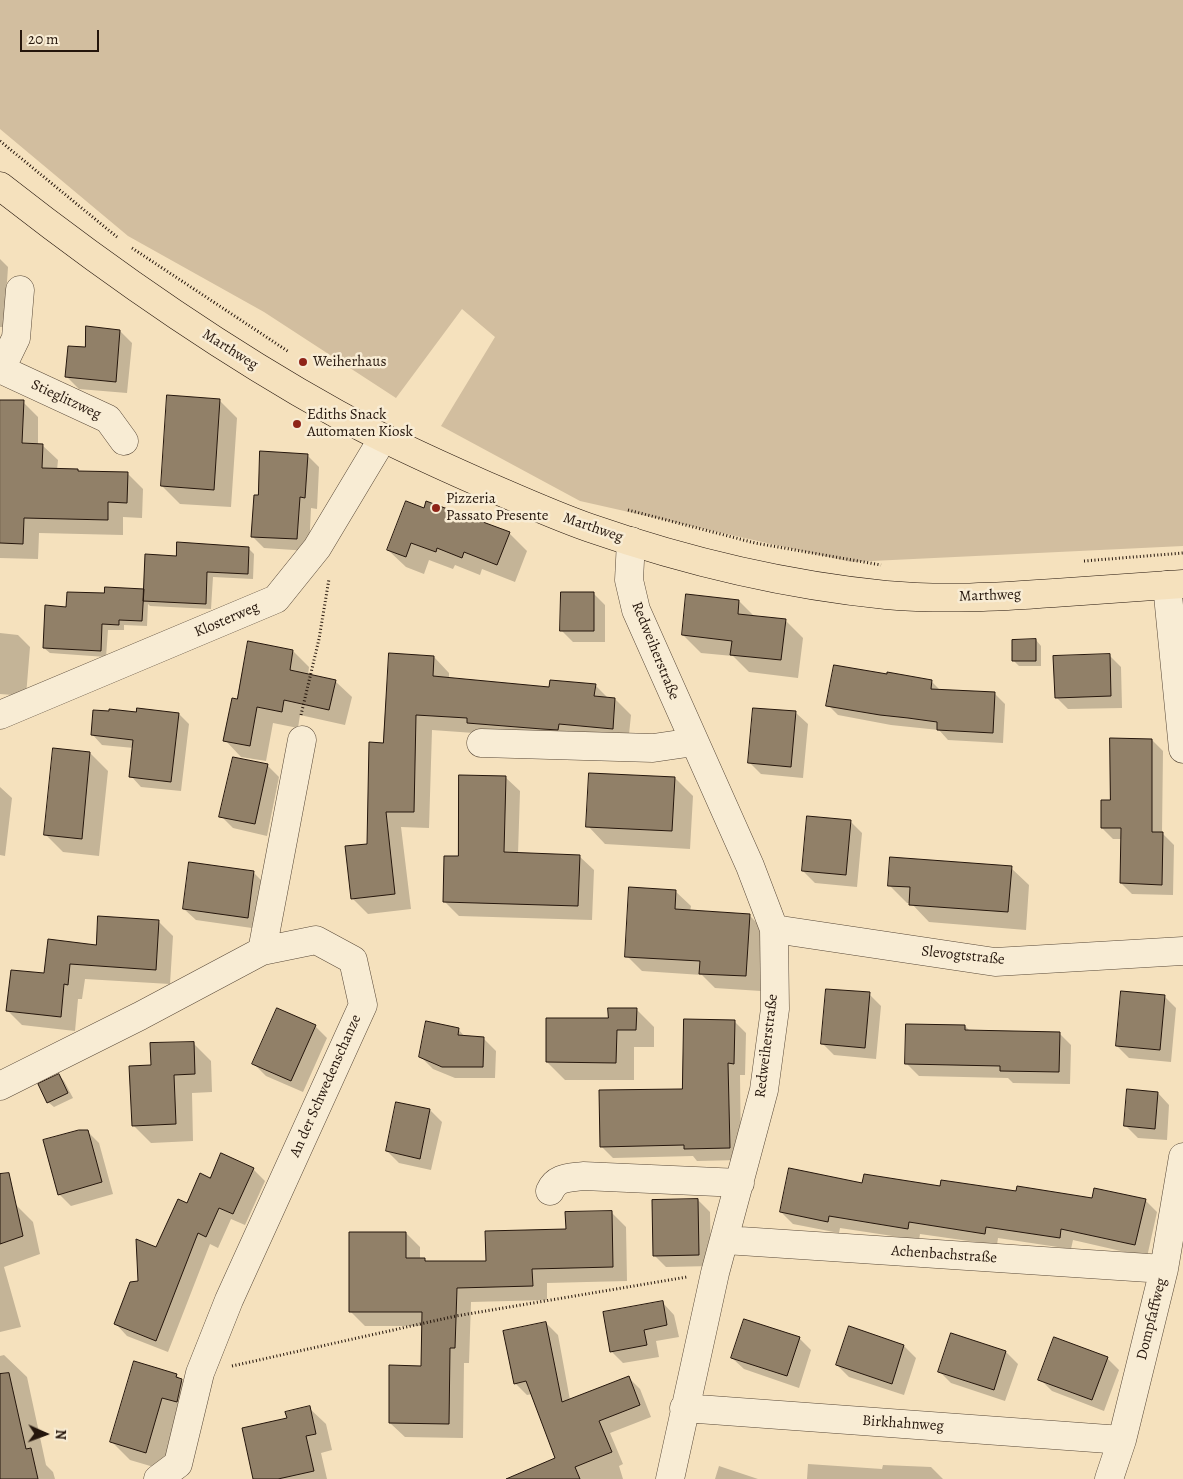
<!DOCTYPE html>
<html>
<head>
<meta charset="utf-8">
<style>
	body { margin:0 }
	#map { position:relative; width:1183px; height:1479px; overflow:hidden; background:#f5e1bd; font-family:Alegreya,serif }
	canvas { display:block }
	.north { position:absolute; left:20px; top:1409px; width:50px; height:50px; -webkit-text-stroke:4px #f8ecd4; paint-order:stroke; rotate:92deg; font-size:14px; font-weight:700; line-height:20px; text-align:center; color:#25160c }
	.north::after { content:''; display:block; margin:auto; width:18px; height:22px; background:#25160c; clip-path:polygon(50% 0,100% 100%,50% 72%,0 100%) }
	.scale { position:absolute; left:20px; top:30px; width:79px; height:22px; box-sizing:border-box; border:2px solid #25160c; border-top:0; padding-left:6px; font-size:15px; line-height:18px; white-space:nowrap; color:#25160c; -webkit-text-stroke:4px #f8ecd4; paint-order:stroke }
</style>
</head>
<body>
<div id="map">
<canvas width="1183" height="1479"></canvas>
<div class="north">N</div>
<div class="scale">20 m</div>
</div>
<script>
const ctx = document.querySelector('canvas').getContext('2d');
ctx.lineJoin = 'round';
function paint(path, color) { ctx.fillStyle = color; ctx.fill(path, 'evenodd'); }
function stroke(path, color, width, dash) { ctx.strokeStyle = color; ctx.lineWidth = width; ctx.lineCap = dash ? 'butt' : 'round'; ctx.setLineDash(dash || []); ctx.stroke(path); }
function drawText(font, color, halo, rows, align = 'center') {
  ctx.font = font + ' Alegreya,serif'; ctx.lineWidth = 5; ctx.setLineDash([]); ctx.textBaseline = 'middle'; ctx.strokeStyle = halo; ctx.fillStyle = color; for (const [text, x, y, turn = 0] of rows) {
    ctx.save(); ctx.translate(x, y); ctx.rotate((+turn || 0) * Math.PI / 180); ctx.textAlign = isNaN(turn) ? turn : align; if (halo) ctx.strokeText(text, 0, 0); ctx.fillText(text, 0, 0); ctx.restore();
  }
}
paint(new Path2D(`
	M0,0H1183V546L851,562L580,501L441,426L495,337L462,309L396,398L264,312L128,236L0,129Z`), '#d2be9f');
paint(new Path2D(`
	M0,259L8,267L4,327H0Z
	M120,331L132,343L127,393L79,389L67,377L86,349Z
	M219,400L237,418L231,507L180,504L162,486Z
	M0,401L23,402L38,417V445H42L58,460L57,470H78L80,472L127,473L143,489L142,518L123,517V535L39,533L38,559L0,558Z
	M307,455L319,467L317,509L311,508L309,551L264,548L252,536L259,496Z
	M425,509L509,533L527,551L515,582L482,569L480,575L455,565L453,569L429,560L424,574L406,567L388,550Z
	M249,549L254,554L253,579L213,577L211,609L150,606L148,604L147,626L124,625V630H108L106,657L50,653L44,648L67,608L106,595L143,590Z
	M593,593L605,605V642H573L561,630Z
	M739,601L755,617L785,620L803,638L798,678L749,672L733,656L701,653L683,635Z
	M0,633L18,635L30,647L26,696L0,694Z
	M1036,640L1041,646V666H1019L1014,661Z
	M249,643L293,651L309,667L308,675L335,681L352,697L345,725L300,715L298,728L273,723L266,761L241,757L225,740L238,700Z
	M1109,655L1121,667L1122,708L1068,709L1056,697Z
	M434,657L449,673V679L550,689L595,685L608,698L615,699L631,715L628,744L432,730L429,828L401,827L411,909L368,914L352,898L368,845L384,744Z
	M931,681L941,691L995,694L1005,704L1003,743L948,740L939,730L891,725L838,715L828,705Z
	M796,713L808,724L803,778L761,774L749,762Z
	M138,714H179L189,724L181,791L141,787L131,776L134,748L102,745L92,734Z
	M1152,740L1163,751L1162,833L1174,845L1173,895L1132,894L1121,883L1122,839H1113L1102,828L1111,801Z
	M54,749L90,753L108,771L99,856L63,852L45,834Z
	M267,765L279,777L267,836L233,828L221,816Z
	M505,777L520,791L518,854L579,856L594,870L592,920L459,916L444,901L459,857Z
	M675,778L693,796L690,849L605,844L588,826Z
	M0,787L12,798L5,856L0,855Z
	M850,821L862,833L857,887L815,883L803,871Z
	M1011,868L1029,885L1026,930L929,922L911,903H907L889,885Z
	M253,872L265,884L259,929L196,920L184,909Z
	M675,891L691,906L690,912L749,915L764,930L761,991L715,988L702,975L642,971L627,956Z
	M158,921L173,936L170,984L85,979L82,999H78L75,1031L22,1025L7,1010L46,974L97,946Z
	M869,994L881,1006L876,1059L834,1055L822,1043Z
	M1164,996L1176,1008L1171,1062L1129,1058L1117,1046Z
	M636,1009L654,1027V1047H634V1080H565L547,1062L609,1020Z
	M734,1021L746,1033L745,1075H740L741,1160L697,1161L693,1156L613,1158L601,1146L683,1090Z
	M315,1026L327,1038L303,1092L266,1076L254,1064Z
	M965,1026L970,1031L1059,1033L1071,1045L1070,1084L1013,1083L1008,1078L919,1076L907,1064Z
	M458,1029L465,1037L484,1039L496,1051L495,1078H455L433,1069L421,1057Z
	M193,1043L211,1061L212,1092L192,1093L193,1141L151,1143L133,1125L152,1067Z
	M59,1075L64,1081L73,1098L54,1107L48,1102Z
	M1158,1093L1169,1105L1167,1140L1138,1138L1126,1126Z
	M430,1110L442,1122L431,1170L399,1163L387,1151Z
	M87,1131L99,1143L113,1194L71,1206L59,1194Z
	M253,1169L265,1181L245,1225L231,1219L218,1248L210,1244L168,1352L127,1336L116,1324L156,1248L211,1179Z
	M863,1184L1017,1192L1093,1199L1145,1200L1157,1212L1147,1257L1073,1240L1071,1249L998,1238L997,1245L920,1234L919,1240L840,1228L839,1233L793,1224L781,1212Z
	M698,1200L710,1212L711,1266L666,1267L654,1255Z
	M15,1204L33,1222L40,1254L4,1267L21,1327L0,1332V1212Z
	M611,1212L626,1227L627,1281L547,1283V1300L471,1302L469,1363H464L463,1438L405,1437L390,1423L422,1367L423,1326H365L350,1311L406,1233L420,1247V1259H424L428,1263H487Z
	M663,1303L674,1315L679,1337L656,1341L659,1357L623,1363L611,1351Z
	M546,1323L558,1335L570,1400L628,1377L640,1389L651,1417L610,1433L623,1464L619,1466L623,1479H532L557,1459L532,1394L527,1395L515,1383Z
	M850,1328L904,1346L916,1358L904,1395L849,1377L837,1365Z
	M951,1334L1006,1352L1018,1364L1005,1401L951,1383L939,1371Z
	M799,1338L811,1350L799,1388L744,1369L732,1358Z
	M4,1355L27,1377L46,1465L53,1472L55,1479H0V1356Z
	M1107,1358L1119,1370L1104,1411L1052,1391L1040,1379Z
	M176,1375L200,1398L164,1470L130,1460L112,1442Z
	M309,1408L326,1424L332,1450L321,1453L327,1479H255Z
	M808,1464L882,1469L883,1465L931,1467L943,1479H807Z
	M719,1466L758,1479H715Z`), '#0003');
const building = new Path2D(`
	M86,326L120,330L116,382L65,377L68,346L85,347Z
	M167,395L220,399L214,490L161,486Z
	M0,400H24L22,443L43,444L42,468L78,469V471L128,472L127,503L108,502V520L24,518L23,544L0,543Z
	M260,451L308,454L305,498L300,497L297,539L251,537L254,495H258Z
	M406,501L424,508L426,501L510,532L497,565L464,552L462,558L437,548L436,552L411,543L406,557L387,550Z
	M177,542L249,547L248,574L207,572L206,604L143,601L145,554L176,556Z
	M105,587L144,589L142,621L119,620V625L102,624L101,651L43,648L45,605L66,607L67,592L104,593Z
	M561,592H594V631H560Z
	M686,594L739,600L738,614L786,619L781,660L730,655L732,641L682,635Z
	M1036,639V661H1012V640Z
	M248,641L293,650L290,670L336,680L329,710L284,700L282,712L257,707L250,746L223,741L232,698L237,699Z
	M389,653L434,656L433,676L549,687L550,680L596,684L594,696L615,698L613,729L559,724L558,730L542,729L467,723V718L416,715L414,812H386L395,894L351,899L345,846L367,844L369,742L383,743Z
	M1110,654L1111,696L1055,698L1053,656Z
	M834,665L887,674V672L932,680L931,689L995,692L993,733L937,730V722L908,718L880,715L826,706Z
	M137,708L179,713L171,782L129,777L133,740L91,735L93,710L109,711V709L136,712Z
	M753,708L796,711L791,767L748,763Z
	M1110,738L1152,739V832H1163L1162,885L1120,883L1121,828H1101V800H1110Z
	M53,748L90,752L82,839L44,835Z
	M233,757L268,764L255,824L219,817Z
	M589,773L675,777L672,831L586,827Z
	M459,775L506,776L504,852L580,855L578,906L443,902L444,856H458Z
	M807,816L851,820L846,875L802,871Z
	M890,857L1012,866L1008,912L909,905L910,887L888,886Z
	M189,862L254,871L248,918L183,909Z
	M629,887L676,890L675,909L750,914L746,976L699,974L700,961L625,957Z
	M98,916L159,920L156,970L70,964L68,985L64,984L61,1017L6,1011L11,970L44,973L48,939L96,945Z
	M826,989L870,992L865,1048L821,1044Z
	M1121,991L1165,995L1160,1050L1116,1046Z
	M277,1008L316,1025L291,1081L252,1064Z
	M608,1008H637L636,1030H617L616,1063L546,1062V1018H608Z
	M684,1019L735,1020L734,1064L728,1063L730,1148L684,1149V1145L600,1147L599,1090L682,1089Z
	M426,1021L459,1028L458,1035L484,1037L483,1067H442L419,1057Z
	M906,1024L965,1025V1030L1060,1032L1059,1072L1000,1071V1066L905,1064Z
	M194,1042L195,1074L174,1075L176,1124L132,1126L129,1066L151,1065L150,1043Z
	M59,1074L68,1093L47,1103L38,1084Z
	M1127,1089L1158,1092L1155,1129L1124,1126Z
	M396,1102L430,1109L420,1159L386,1151Z
	M79,1130H88L102,1182L58,1195L43,1140Z
	M221,1153L254,1168L233,1214L219,1208L206,1237L198,1233L156,1341L114,1324L130,1282L138,1281L136,1239L156,1247L178,1199L187,1203L200,1173L210,1178Z
	M789,1168L862,1183L864,1174L940,1186L941,1180L1016,1191L1017,1186L1092,1198L1094,1188L1146,1199L1135,1245L1061,1229L1060,1238L986,1227L985,1234L909,1222L908,1229L829,1216L828,1222L780,1212Z
	M9,1173L23,1236L0,1244V1174Z
	M698,1199L699,1255L653,1256L652,1200Z
	M612,1211L613,1267L532,1269L533,1286L457,1288L455,1348H450L449,1424L389,1423V1365L421,1366L422,1312H349V1232H406V1258H425V1261H486L485,1231L566,1229L565,1212Z
	M663,1301L667,1325L644,1330L647,1345L610,1352L603,1312Z
	M744,1319L800,1337L787,1376L731,1358Z
	M546,1322L562,1402L629,1376L640,1405L599,1421L612,1452L575,1467L580,1479H506L555,1458L526,1381L514,1384L503,1331Z
	M849,1326L904,1345L892,1384L836,1365Z
	M951,1333L1006,1351L994,1390L938,1372Z
	M1054,1337L1108,1357L1092,1400L1038,1380Z
	M134,1361L177,1374L176,1377L182,1379L177,1402L162,1398L146,1453L110,1442Z
	M9,1373L26,1449L31,1448L38,1479H0V1374Z
	M310,1406L316,1434L306,1436L314,1471L278,1479H253L242,1428L287,1418L285,1412Z`);
paint(building, '#918068');
stroke(building, '#25160c', 1);
const minor = new Path2D(`
	M0,369L108,419L124,441
	M1,369L16,338L20,290
	M631,541L629,580L636,610L750,866L774,929L775,1009L764,1090L715,1273L670,1479
	M1167,585L1183,749
	M0,715L276,599L317,548L383,438
	M481,743L653,748L694,742
	M774,929L995,962L1183,951
	M262,951L302,740
	M0,1086L140,1016L262,951L316,940L353,960L363,1005L229,1300L200,1373L178,1464L158,1479
	M550,1191C556,1177 569,1178 583,1176L740,1183
	M725,1240L1164,1269
	M684,1408L1122,1440
	M1109,1479L1122,1440L1164,1269L1183,1157`);
const major = new Path2D(`
	M0,186C107,270 218,348 337,414C384,440 433,462 483,484C518,499 553,515 590,528C685,561 786,585 886,595C942,600 998,597 1054,593C1097,590 1140,587 1183,584`);
stroke(minor, '#594938', 29);
stroke(major, '#25160c', 29);
stroke(new Path2D(`
	M0,141L117,237
	M132,248L289,352
	M628,510L755,543L881,565
	M1084,561L1183,553
	M301,715L319,639L329,579
	M232,1366L456,1316L687,1277`), '#25160c', 3, [1, 2.5]);
stroke(minor, '#f8ecd4', 28);
stroke(major, '#f5e1bd', 28);
for (const [x, y, r, color] of [
	[303,362,5,"#8f2418"],
	[297,424,5,"#8f2418"],
	[436,508,5,"#8f2418"]
]) { const dot = new Path2D(); dot.arc(x, y, r, 0, 2 * Math.PI); ctx.fillStyle = color; ctx.fill(dot); stroke(dot, '#f8ecd4', 2); }
drawText('15px', '#25160c', '#f8ecd4', [
	["Marthweg",230,350,32],
	["Stieglitzweg",66,400,25],
	["Marthweg",593,528,19],
	["Marthweg",990,596,-2],
	["Klosterweg",227,620,-23],
	["Redweiherstraße",655,651,68],
	["Slevogtstraße",963,956,6],
	["Redweiherstraße",767,1046,-83],
	["An der Schwedenschanze",326,1086,-66],
	["Achenbachstraße",944,1255,4],
	["Dompfaffweg",1152,1319,-76],
	["Birkhahnweg",903,1424,4]
]);
drawText('15px', '#25160c', '#f8ecd4', [
	["Weiherhaus",313,362],
	["Ediths Snack",307,415],
	["Automaten Kiosk",307,432],
	["Pizzeria",446,499],
	["Passato Presente",446,516]
], 'left');
</script>
</body>
</html>
